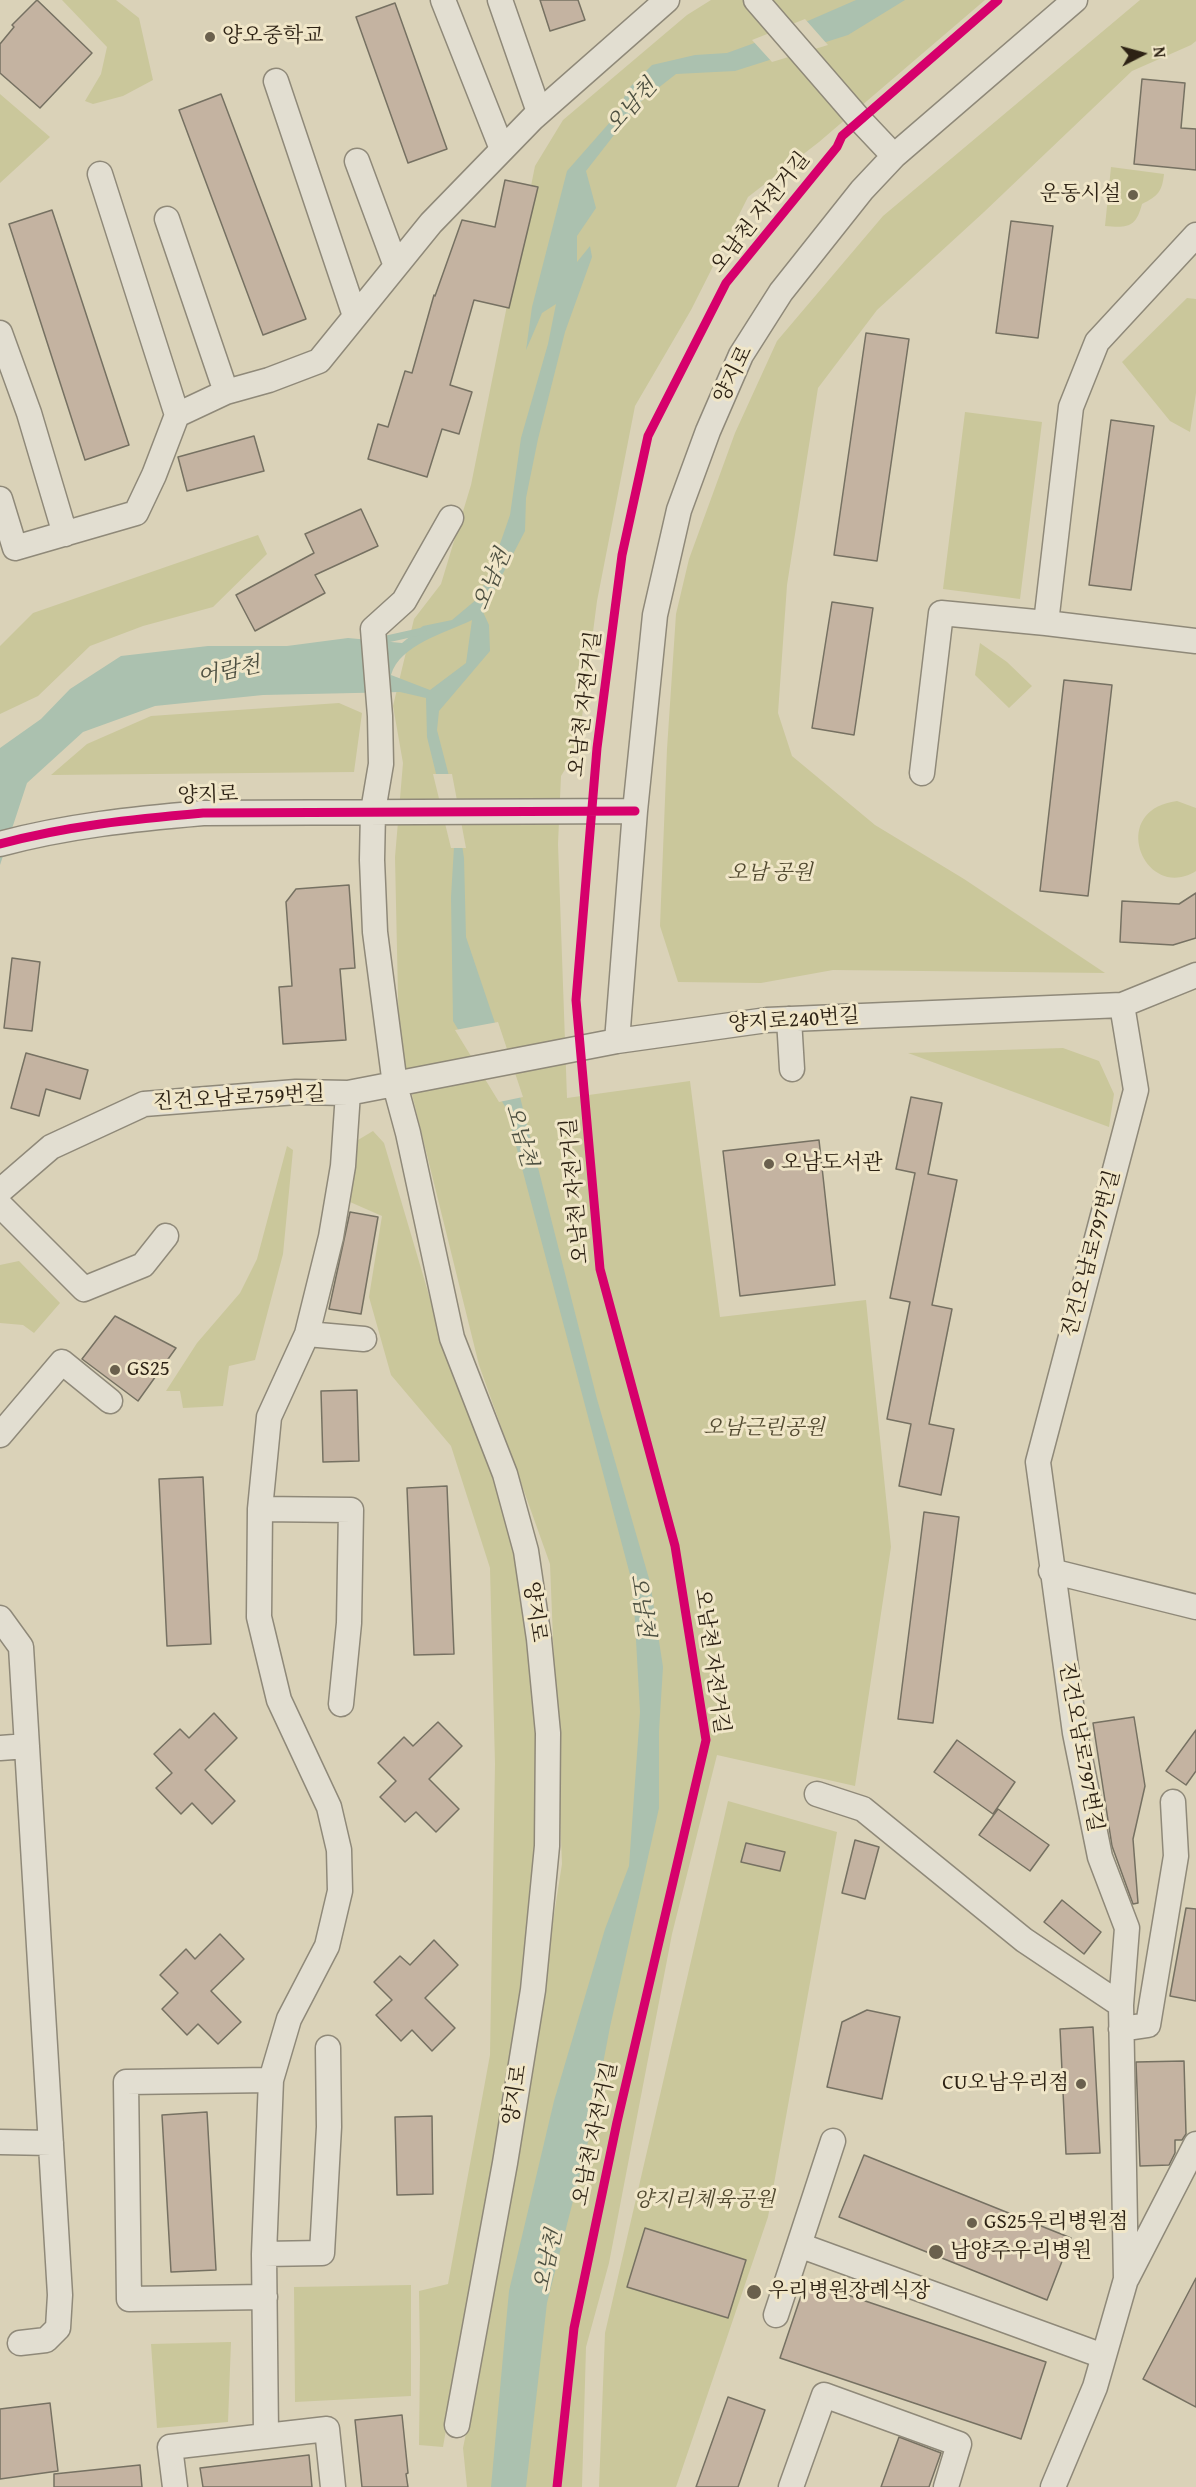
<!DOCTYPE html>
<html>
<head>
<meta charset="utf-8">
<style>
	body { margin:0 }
	#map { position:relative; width:1196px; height:2487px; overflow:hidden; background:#dad2b8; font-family:"Gentium Book Plus",serif }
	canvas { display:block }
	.north { position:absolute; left:1112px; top:24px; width:60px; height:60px; -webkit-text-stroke:4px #f0e6c8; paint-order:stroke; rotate:84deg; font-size:16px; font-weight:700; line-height:24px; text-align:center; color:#2d2214 }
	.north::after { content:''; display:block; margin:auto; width:21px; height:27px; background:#2d2214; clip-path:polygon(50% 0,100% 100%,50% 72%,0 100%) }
</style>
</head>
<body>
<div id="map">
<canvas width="1196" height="2487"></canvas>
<div class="north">N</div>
</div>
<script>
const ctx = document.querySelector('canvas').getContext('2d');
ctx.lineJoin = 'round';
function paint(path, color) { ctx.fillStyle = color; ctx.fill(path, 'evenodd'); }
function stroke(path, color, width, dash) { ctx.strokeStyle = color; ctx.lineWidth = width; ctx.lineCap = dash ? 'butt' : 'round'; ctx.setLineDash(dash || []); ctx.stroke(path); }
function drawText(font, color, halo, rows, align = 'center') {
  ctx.font = font + ' "Gentium Book Plus","Noto Serif KR",serif'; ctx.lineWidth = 6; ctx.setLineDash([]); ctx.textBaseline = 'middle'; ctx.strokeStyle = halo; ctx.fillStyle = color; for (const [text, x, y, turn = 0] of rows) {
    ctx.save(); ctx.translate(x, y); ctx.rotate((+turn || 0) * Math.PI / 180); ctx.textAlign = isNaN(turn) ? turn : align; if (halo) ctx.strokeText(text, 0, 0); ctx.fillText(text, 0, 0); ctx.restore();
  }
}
paint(new Path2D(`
	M62,0H116L139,18L153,80L123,96L93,104L85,101L101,74L107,47Z
	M711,0H985L819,142L748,197L691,310L635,406L597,601L578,748L561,776L558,844L567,1098L690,1081L720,1317L866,1300L891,1547L855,1786L717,1755L672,1934L609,2263L586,2347L582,2487H467L463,2448L495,2289L562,1864L550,1564L479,1365L399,1042L395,857L403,763L393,706L414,619L441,584L471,485L535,166L563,120L687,15Z
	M1140,0H1196V41L1191,45L1132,71L984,212L877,310L818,388L787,585L778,713L792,756L875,825L964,879L1105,973L833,970L761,983L678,982L660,926L667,749L676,614L689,559L735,433L777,341L883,216Z
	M0,94L50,137L0,183Z
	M1111,167L1164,174C1162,192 1158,196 1142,204C1136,228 1127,228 1105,226Z
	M1187,298L1196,299V393L1190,432L1170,421L1122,362Z
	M965,412L1042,422L1020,599L943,589Z
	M258,535L267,554L213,607L143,626L90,646L38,696L0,714V646L33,613Z
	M980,643L1007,662L1032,686L1009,708L975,675Z
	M339,703L362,713L354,772L51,775L87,744L151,716Z
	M1177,801L1196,808V871C1145,903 1106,810 1177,801Z
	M1063,1048L1099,1061L1114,1094L1109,1127L908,1053Z
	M373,1131L384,1143L454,1380L486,1455L516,1553L532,1653L539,1742L535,1877L516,2026L443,2447L419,2445L420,2357L419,2291L448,2284L490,2055L495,1764L490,1568L451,1446L391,1375L369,1297L382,1216L350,1202L358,1140Z
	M287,1146L293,1150L283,1254L255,1360L229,1366L223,1406L183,1408L180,1391H166L197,1343L240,1293L257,1259Z
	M19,1261L60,1303L34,1333L23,1325L0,1323V1265Z
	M728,1801L837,1832L768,2217L676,2487H599L605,2333Z
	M411,2285V2396L295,2402L294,2287Z
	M231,2342L228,2422L157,2428L151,2344Z`), '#cac79b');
paint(new Path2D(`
	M856,0H905L848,35L735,71L676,74L639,103L586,171L596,208L577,236V262L590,246L592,257L565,332L538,439L526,498L525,531L483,612L489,625L490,651L439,711L437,730L455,799L464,858L466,937L520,1097L597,1399L650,1582L663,1667L659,1731V1808L610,2027L588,2142L547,2303L526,2487H491L509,2291L554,2101L605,1929L629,1866L640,1712L633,1586L506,1108L453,1021L451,897L454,847L427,737L426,698L400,692L263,695L155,706L83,732L27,783L0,865V748L41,719L70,689L121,656L208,646H287L348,638L402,643L423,626L452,620L477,599L492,567L510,515L521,438L548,344L556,304L542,313L526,350L532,307L567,171L618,113L627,90L652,65L695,55L727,53L771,37ZM472,620L466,663L430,690L391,675C400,644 446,633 472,620Z`), '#abc1af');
paint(new Path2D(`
	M805,19L828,45L772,62L752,40Z
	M433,774H452L466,848H451Z
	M498,1022L523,1097L499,1102L455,1030Z`), '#dad2b8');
stroke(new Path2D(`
	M378,641L423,631`), '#abc1af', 7);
const building = new Path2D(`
	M37,0L92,53L40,108L0,73V44L14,27L12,25Z
	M540,0H578L585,20L550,31Z
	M395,3L447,149L408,163L356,17Z
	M1142,79L1185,83L1181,128L1196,129V170L1134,164Z
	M221,94L306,319L263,335L179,110Z
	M505,180L538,187L509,308L474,300L450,385L472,392L459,434L442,429L427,477L368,459L378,424L388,427L405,371L412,373L434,295L435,296L462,220L495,227Z
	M52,210L129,445L85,460L9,224Z
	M1011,221L1053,226L1038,338L996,333Z
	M866,333L909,339L877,561L834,555Z
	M1111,420L1154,426L1131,590L1089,585Z
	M254,436L264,471L187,491L178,457Z
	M361,509L378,546L315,575L325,593L255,631L236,595L314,553L305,534Z
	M832,602L873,608L854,735L812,728Z
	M1064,680L1112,685L1088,896L1040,891Z
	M349,885L355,968L340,969L346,1040L283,1044L279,987L292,986L286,902L296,889Z
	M1196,893V938L1173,945L1120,942L1122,901L1179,904Z
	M12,958L40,962L32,1031L4,1028Z
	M26,1053L88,1070L80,1099L46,1089L39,1116L11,1108Z
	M911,1097L942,1103L928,1174L957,1180L932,1305L952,1309L929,1424L954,1429L941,1495L899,1486L911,1424L887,1419L910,1302L890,1298L915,1173L896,1169Z
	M819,1140L835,1285L740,1296L723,1151Z
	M350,1212L378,1217L361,1314L329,1309Z
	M115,1316L176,1348L138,1401L82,1359Z
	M357,1390L359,1461L323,1462L321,1391Z
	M203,1477L211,1644L167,1646L159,1479Z
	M447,1486L454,1654L414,1655L407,1488Z
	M924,1512L959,1517L933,1723L898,1719Z
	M214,1713L237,1738L205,1770L235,1801L212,1824L192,1803L181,1814L156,1788L172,1773L154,1754L180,1729L189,1738Z
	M1134,1717L1145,1786L1133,1839L1138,1903L1133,1904L1112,1846L1093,1723Z
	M438,1722L462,1746L429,1779L459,1809L436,1832L416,1812L405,1822L380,1797L396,1781L378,1763L404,1737L413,1746Z
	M1196,1730V1771L1186,1785L1166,1771Z
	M957,1740L1015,1782L993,1814L934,1772Z
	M998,1809L1049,1845L1030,1871L979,1835Z
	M855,1840L879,1847L865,1899L842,1893Z
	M746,1843L785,1852L780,1871L741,1862Z
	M1062,1900L1101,1932L1084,1954L1044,1922Z
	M1186,1908L1196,1909V2001L1170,1996Z
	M220,1934L244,1959L211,1991L241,2022L218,2044L198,2024L187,2035L162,2009L178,1993L160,1975L186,1949L195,1959Z
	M434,1940L458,1965L425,1998L455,2028L432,2051L412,2030L401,2041L376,2015L392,2000L374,1982L400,1956L410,1965Z
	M867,2010L900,2017L882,2099L827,2087L842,2022Z
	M1093,2027L1100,2153L1066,2154L1060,2029Z
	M1184,2061L1186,2134L1182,2140H1175V2153L1169,2165L1140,2166L1136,2062Z
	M207,2112L216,2270L171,2272L162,2115Z
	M432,2116L433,2194L397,2195L395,2117Z
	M864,2155L1071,2238L1047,2300L839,2217Z
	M645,2228L746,2260L728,2318L627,2287Z
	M1196,2278V2407L1143,2379Z
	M806,2281L1046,2362L1021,2439L780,2358Z
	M728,2397L765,2410L738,2487H696Z
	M50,2403L58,2471L0,2479V2409Z
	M402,2415L408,2473L406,2474L408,2487H362L355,2420Z
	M899,2437L941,2453L929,2487H881Z
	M309,2455L312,2487H203L200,2468Z
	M140,2465L142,2487H54V2474Z`);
paint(building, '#c4b3a1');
stroke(building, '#767162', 1.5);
const minor = new Path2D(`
	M443,0L502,149
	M500,0L539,112
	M756,0L860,120L894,156
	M1075,0L894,156L862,190L781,292L741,355L708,431L679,510L655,615L635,811L617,1041L767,1020L1122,1005L1196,975
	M276,81L355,316
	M357,161L396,266
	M100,174L177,415
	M167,219L226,392
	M0,333L29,413L65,534
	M0,499L15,548L136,513L154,475L177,415L226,392L269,380L319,361L431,223L533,118L667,0
	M451,518L404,601L373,629L380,716L381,764L373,811L372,860L375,932L395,1085L408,1133L452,1338L505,1474L526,1551L539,1639L548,1733L547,1846L533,1990L505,2163L457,2425
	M1046,623L1071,407L1097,342L1196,235
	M922,773L941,613L1046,623L1196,641
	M0,844C66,826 134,819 203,813L635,811
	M789,1019L792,1069
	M0,1191L51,1147L144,1104L296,1092L348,1093L617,1041
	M0,1205L84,1289L143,1265L166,1236
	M307,1334L364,1339
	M0,1435L62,1362L110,1401
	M260,1509L351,1510L349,1623L341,1704
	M1051,1571L1196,1607
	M0,1618L21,1647L60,2295L58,2328L46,2340L20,2343
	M0,1748L27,1746
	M817,1794L863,1809L1024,1940L1121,2005
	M1121,2029L1148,2025L1176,1856L1173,1802
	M833,2141L799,2245L1103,2356
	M0,2142L51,2143
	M264,2254L322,2253L329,2127L328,2048
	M1127,2278L1196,2144
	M265,2297L129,2299L126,2082L271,2080
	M776,2315L799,2245
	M266,2434L264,2254L271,2080L289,2019L327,1946L340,1891L339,1850L329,1807L279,1700L259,1617L260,1509L269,1417L307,1334L331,1237L343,1166L348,1093
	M175,2487L170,2447L327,2429L333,2487
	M791,2487L824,2395L959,2444L946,2487
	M1053,2487L1095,2387L1126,2279L1121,2005L1127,1928L1100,1857L1075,1733L1038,1462L1136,1090L1122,1005`);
stroke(minor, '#8f8979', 27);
stroke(minor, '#e2ded1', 24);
stroke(new Path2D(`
	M0,844C66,826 134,819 203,813L635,811
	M557,2487L574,2328L617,2122L706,1740L675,1546L600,1269L576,1000L597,748L622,555L648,436L726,283L837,147L842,136L998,0`), '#d6006c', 9);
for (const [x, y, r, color] of [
	[210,37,6,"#6a604d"],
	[1133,195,6,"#6a604d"],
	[769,1164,6,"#6a604d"],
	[115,1370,6,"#6a604d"],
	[1081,2084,6,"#6a604d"],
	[972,2223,6,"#6a604d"],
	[936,2252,8,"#6a604d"],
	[754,2292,8,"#6a604d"]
]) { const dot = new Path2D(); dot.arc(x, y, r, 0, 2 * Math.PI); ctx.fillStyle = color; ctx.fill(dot); stroke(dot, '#f0e6c8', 2); }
drawText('21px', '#2d2214', '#f0e6c8', [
	["양오중학교",222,37],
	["운동시설",1121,195,"right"],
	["오남도서관",781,1164],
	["GS25",127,1370],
	["CU오남우리점",1069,2084,"right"],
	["GS25우리병원점",984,2223],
	["남양주우리병원",950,2252],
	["우리병원장례식장",768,2292]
], 'left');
drawText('21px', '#2d2214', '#f0e6c8', [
	["오남천 자전거길",761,213,-52],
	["양지로",734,375,-64],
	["오남천 자전거길",586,704,-83],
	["양지로",208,796,-2],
	["양지로240번길",794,1021,-4],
	["진건오남로759번길",239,1099,-3],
	["오남천 자전거길",576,1191,-95],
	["진건오남로797번길",1092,1254,-75],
	["양지로",534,1612,82],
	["오남천 자전거길",711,1661,82],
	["진건오남로797번길",1080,1747,80],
	["양지로",516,2095,-81],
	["오남천 자전거길",596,2134,-78]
]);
drawText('italic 21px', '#514930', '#f0e6c8', [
	["오남 공원",770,874],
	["오남근린공원",764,1429],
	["양지리체육공원",704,2201]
]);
drawText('italic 22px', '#4d5041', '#f0e6c8', [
	["오남천",632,107,-48],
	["오남천",493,580,-67],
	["어람천",229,672,-12],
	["오남천",520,1136,74],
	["오남천",641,1606,82],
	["오남천",549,2261,-77]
]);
</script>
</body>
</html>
